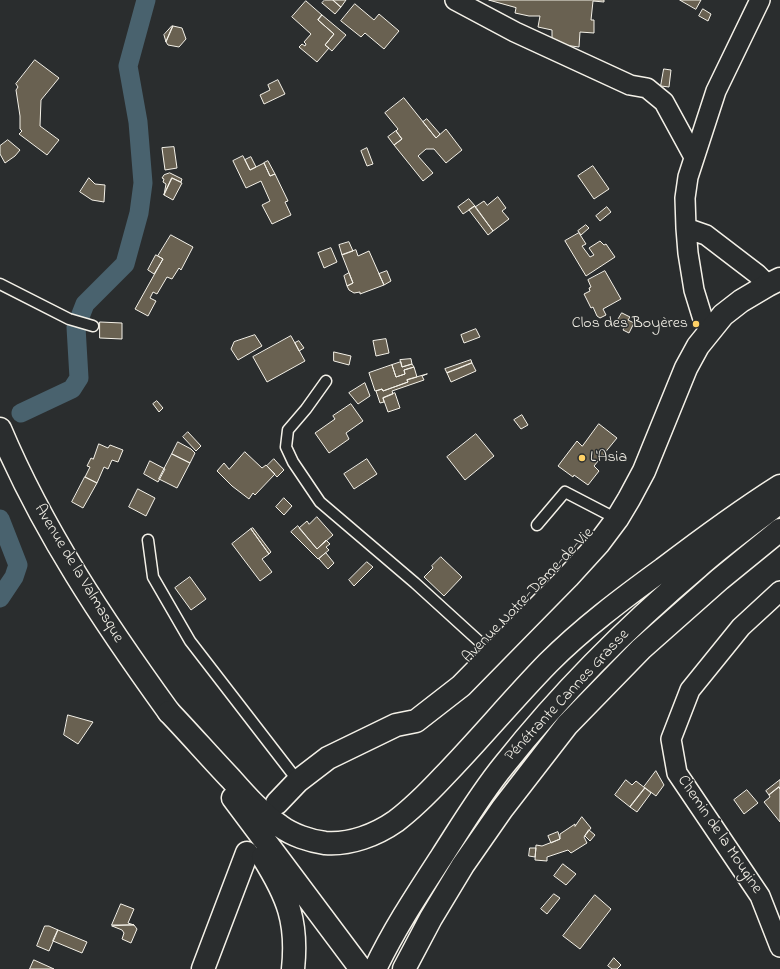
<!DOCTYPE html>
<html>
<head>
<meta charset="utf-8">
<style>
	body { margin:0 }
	canvas { display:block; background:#2a2d2e }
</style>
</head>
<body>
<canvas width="780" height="969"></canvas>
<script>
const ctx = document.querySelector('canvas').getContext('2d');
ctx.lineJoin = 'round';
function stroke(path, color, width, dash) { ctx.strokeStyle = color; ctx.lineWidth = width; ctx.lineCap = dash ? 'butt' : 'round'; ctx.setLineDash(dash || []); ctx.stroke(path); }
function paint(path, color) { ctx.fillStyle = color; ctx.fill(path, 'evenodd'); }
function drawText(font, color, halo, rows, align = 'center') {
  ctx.font = font + ' "Indie Flower",sans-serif'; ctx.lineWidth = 3; ctx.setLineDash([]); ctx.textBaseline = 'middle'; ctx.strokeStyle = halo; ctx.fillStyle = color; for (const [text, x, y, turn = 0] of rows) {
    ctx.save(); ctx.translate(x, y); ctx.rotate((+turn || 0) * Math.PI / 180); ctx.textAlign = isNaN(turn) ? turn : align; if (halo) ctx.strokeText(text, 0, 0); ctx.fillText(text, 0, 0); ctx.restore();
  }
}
stroke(new Path2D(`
	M21,413L72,389L79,378L76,327L85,304L125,264L139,213L143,183L138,122L128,66L146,0
	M0,519L18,565L14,577L0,598`), '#49626e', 19);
const building = new Path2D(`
	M325,0H333L341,7L335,14L322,3Z
	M333,0H346L341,7Z
	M489,0H604V2L593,1L591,20H594V33L580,32L579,47L556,44L552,41V30L538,27L540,16H529L515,13L516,8Z
	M680,0H701L696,9Z
	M306,1L322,15L318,20L334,34L325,45L329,48L317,62L299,47L302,44L305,46L306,44L304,42L311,34L292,17Z
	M355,4L374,20L379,14L399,31L384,49L365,33L361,37L341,21Z
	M703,9L711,14L708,21L699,16Z
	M322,15L346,35L332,51L325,45L334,34L318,20Z
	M172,26H173L166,42L164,35Z
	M173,26L182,28L186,39L179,47L168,45L166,42Z
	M35,60L59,78L41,100L40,126L59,140L47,155L19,134L22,131L20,129V116L16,90L18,87L16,84Z
	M664,69L671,70L669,87L661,86Z
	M278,80L285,94L264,104L260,95L270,90L268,85Z
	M404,98L436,138L446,129L462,150L446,163L434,149H426L418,156L433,173L423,181L394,145L402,139L396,131L398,129L385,113Z
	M427,119L440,134L436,138L423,122Z
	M396,131L402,139L394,145L388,137Z
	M8,140L20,150L15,156L5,163L0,154V146Z
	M174,147L177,168L165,170L162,148Z
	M367,148L373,164L367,166L361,151Z
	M243,156L250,170L264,163L270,176L275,174L288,201L285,202L291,215L272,224L262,205L270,201L261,181L246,188L233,161Z
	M251,157L256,167L250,170L245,160Z
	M268,161L275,174L270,176L264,163Z
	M593,166L609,189L594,199L578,176Z
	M170,173L182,179L181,182L172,178L164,195L166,184L163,182L164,179L162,178L164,175Z
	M89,178L95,184L105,185L104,202L92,200L80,192Z
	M172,178L182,183L173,200L164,195Z
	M498,197L506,208L502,211L509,219L493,231L475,207L484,201L487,205Z
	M469,199L475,206L463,214L458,207Z
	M475,206L493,231L488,235L469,210Z
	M607,207L611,212L600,221L596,216Z
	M586,225L589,228L581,235L578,231Z
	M579,233L586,244L582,246L590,257L594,255L589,248L600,241L604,245L606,244L615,257L586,276L565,241Z
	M171,235L193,247L181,270L179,268L172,279L167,277L157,294L153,292L150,298L156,301L148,316L135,309L163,259L158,256Z
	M349,242L353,251L342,255L339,245Z
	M331,248L337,262L324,268L318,253Z
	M356,250L358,256L369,251L384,285L360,294V292L354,293L349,290L347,286L353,283L342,255Z
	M156,255L163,259L154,274L148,270Z
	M387,271L391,281L384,285L379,274Z
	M605,271L621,299L603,309L606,315L600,318L597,316L593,307L591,308L584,294L590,291L589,288L591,287L588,280Z
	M349,273L353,283L347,286L344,276Z
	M622,313L630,317L628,320L634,323L629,333L623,330L624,328L616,323Z
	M100,322L122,323V339L100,338Z
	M476,329L480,337L464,343L461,335Z
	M255,335L262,346L238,360L231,349L234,342Z
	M291,336L305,361L267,382L253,357Z
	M386,339L389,353L376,356L373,341Z
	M299,341L304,348L299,351L295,343Z
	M334,352L351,356L349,365L334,361Z
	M411,359L412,364L402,367L400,360Z
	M471,360L472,363L447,373L445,369Z
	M401,362L402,367L412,364L414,367L404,370L405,374L396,377L392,365Z
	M472,363L476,371L451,382L447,373Z
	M392,365L396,377L405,374L404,370L414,367L417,377L407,380L408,382L383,391L382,389L375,391L369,373Z
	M427,374L422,376L424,380L392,391L393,394L383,398L384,402L380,403L376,391L382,389L383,391L408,382L407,380Z
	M365,383L370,396L358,404L349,393Z
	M395,393L400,408L388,412L383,398Z
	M157,401L163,408L159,412L153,404Z
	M351,404L363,421L346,433L349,439L329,453L315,433L335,419L333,416Z
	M522,415L528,425L521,429L514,420Z
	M599,424L617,438L594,466L599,471L588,485L574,475L573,477L558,466L577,441L582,446Z
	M188,432L201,446L196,451L183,437Z
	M476,434L494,456L465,480L447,457Z
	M178,442L191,449L195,453L190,463L172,454Z
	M99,444L108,448L110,445L123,450L118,462L112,460L108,469L104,467L97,483L85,477L90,467L87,466L91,458L93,459Z
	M245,452L262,468L266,465L275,474L255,495L253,493L249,499L232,486L217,471L224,463L229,469Z
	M172,454L190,463L177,488L159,479Z
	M274,459L284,470L277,477L267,466Z
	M367,459L377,474L354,489L344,474Z
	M150,461L165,469L158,482L144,474Z
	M85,477L97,483L83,508L72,502Z
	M138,489L155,498L146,516L129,507Z
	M284,498L292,506L284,515L276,507Z
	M317,517L333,535L317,549L299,528L307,521L309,524Z
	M298,526L317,549L326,540L330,544L326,547L329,550L318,559L291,532Z
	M253,528L271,552L269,554L251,529Z
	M251,529L269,554L262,559L272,572L260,581L232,544Z
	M326,553L334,563L328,569L319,559Z
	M441,557L462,577L444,596L424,577L433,568L432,566Z
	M367,562L373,567L354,586L349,580Z
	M190,577L206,599L191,610L175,588Z
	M68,715L93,722L78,744L64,735Z
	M656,771L664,785L656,796L644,787Z
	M626,780L632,785L636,781L645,788L630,807L615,795Z
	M780,780V789L779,787L769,795L766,791Z
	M779,787L780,789V822L764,802L770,797L769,795Z
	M645,788L651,793L637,812L630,807Z
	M747,790L758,803L744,814L734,800Z
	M582,817L591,828L584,837L587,843L571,853L568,850L547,857V861L535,860L536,845L542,846L560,839V834L575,824V826Z
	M589,830L595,835L590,841L585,836Z
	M558,832L560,839L551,843L548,836Z
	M530,848H536L535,857L529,856Z
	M563,864L576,874L566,885L554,876Z
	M554,894L560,898L547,914L541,909Z
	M595,895L611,909L580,949L563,936Z
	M121,904L134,909L128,923L134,925H112Z
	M134,925L137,929L131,943L122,939L124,933L122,930L112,926Z
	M45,926H49L58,930L49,951L37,946Z
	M58,930L87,942L82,953L53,941Z
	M614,958L621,965L617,969H612L608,966Z
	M34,960L54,969H30Z`);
paint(building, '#696151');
stroke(building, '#f4f1e8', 1);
const lane = new Path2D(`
	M0,284L69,319L93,326
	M326,381L306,409L288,430L286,447L293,462L320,502L415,583L493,654
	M537,525L565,492L617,519
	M148,540L153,577L190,641L298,781`);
const street = new Path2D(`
	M455,0L515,32L630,85L647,88L664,102L694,157
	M686,228L706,235L757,274L768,285
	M709,330L702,316L694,290L688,253L686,228L685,198L688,177L716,91L760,0
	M780,591L741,627L690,690L671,739L677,773L760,896L780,947`);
const secondary = new Path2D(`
	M277,803L298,781L328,758L396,725L416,721L461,686L568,577L599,543L617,519L629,499L644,471L686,368L698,346L723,315L741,301L768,285L780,279
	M203,969L247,853`);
const primary = new Path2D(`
	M0,429C43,531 104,622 169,712`);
const highway = new Path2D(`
	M169,712C190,734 210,757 231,779C246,796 262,814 280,826C292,835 310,841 325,843C350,845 376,835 396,821C413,808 428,793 443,777C479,740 512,700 548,663C583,628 623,598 663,569C701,540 739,512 780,486
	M233,798L361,969
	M263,857C288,897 298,922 293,969
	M375,969C394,929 418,893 442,856C462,825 481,793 504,765C561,693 628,626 699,566C725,543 753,523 780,502
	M404,969L431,918L463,865L502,809L567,725L641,649L720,579L780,530`);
stroke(lane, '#f4f1e8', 13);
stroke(street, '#f4f1e8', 22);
stroke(secondary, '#f4f1e8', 25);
stroke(primary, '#f4f1e8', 25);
stroke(highway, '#f4f1e8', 25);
stroke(lane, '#2a2d2e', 10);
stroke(street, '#2a2d2e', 19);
stroke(secondary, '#2a2d2e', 22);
stroke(primary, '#2a2d2e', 22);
stroke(highway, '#2a2d2e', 22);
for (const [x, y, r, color] of [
	[696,324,4,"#ffd166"],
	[582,458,4,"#ffd166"]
]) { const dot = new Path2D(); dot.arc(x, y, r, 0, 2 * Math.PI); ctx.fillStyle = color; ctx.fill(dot); stroke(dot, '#2a2d2e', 1.5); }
drawText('16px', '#f4f1e8', '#2a2d2e', [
	["Clos des Boyères",688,324],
	["L'Asia",590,458,"left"]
], 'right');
drawText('16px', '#f4f1e8', '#2a2d2e', [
	["Avenue de la Valmasque",78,574,59],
	["Avenue Notre-Dame-de-Vie",529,596,-46],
	["Pénétrante Cannes Grasse",568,696,-47],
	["Chemin de la Mougine",719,835,56]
]);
</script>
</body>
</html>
